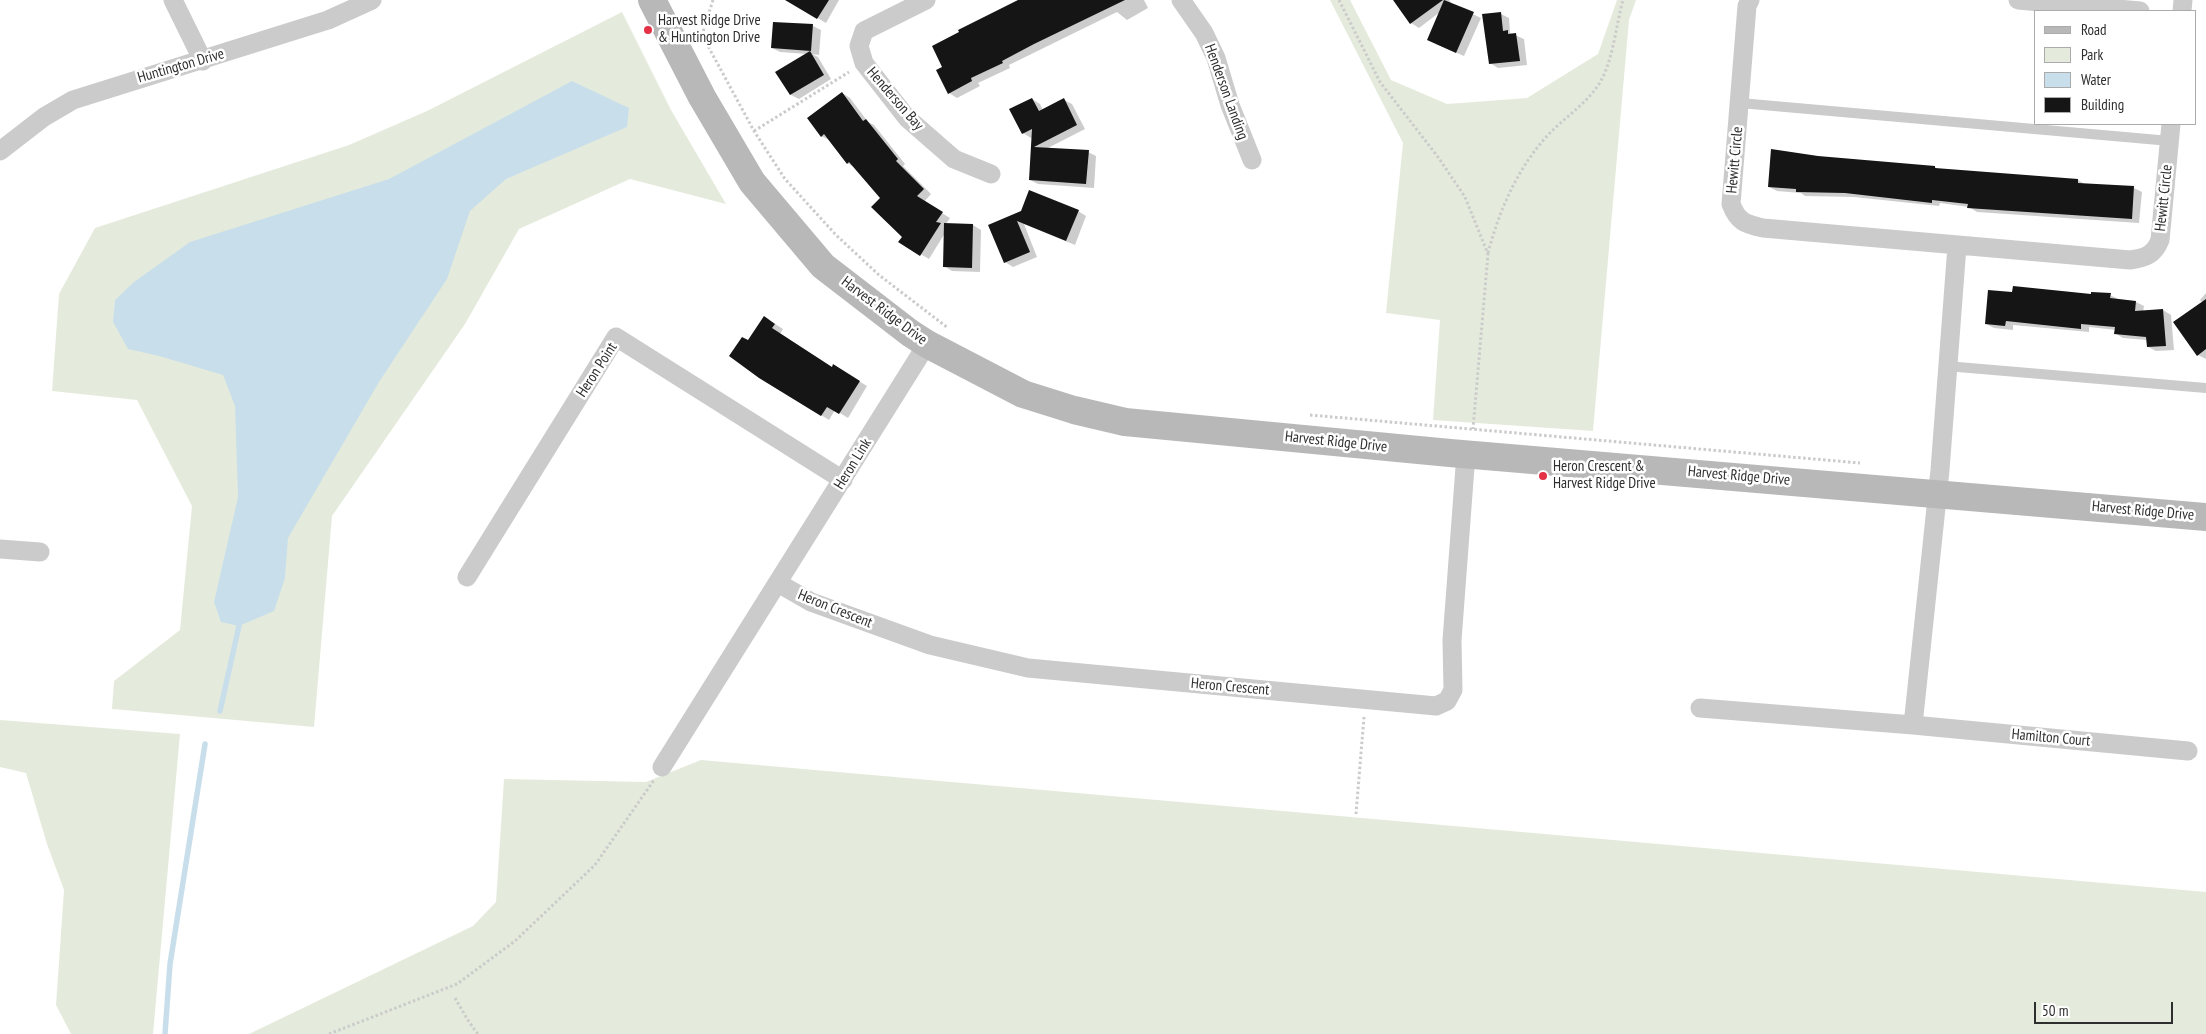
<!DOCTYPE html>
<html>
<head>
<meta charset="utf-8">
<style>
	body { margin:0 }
	#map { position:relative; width:2206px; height:1034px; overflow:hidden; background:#fff; font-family:"PT Sans Narrow",sans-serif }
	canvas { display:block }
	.legend { position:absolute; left:2034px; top:10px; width:162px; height:115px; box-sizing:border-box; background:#fff; border:1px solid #ababab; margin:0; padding:6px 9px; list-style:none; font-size:15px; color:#2e2e2e }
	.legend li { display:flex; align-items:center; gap:10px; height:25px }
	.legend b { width:25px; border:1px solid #ababab }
	.scale { position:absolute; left:2034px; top:1002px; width:139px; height:22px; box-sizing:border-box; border:2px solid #2e2e2e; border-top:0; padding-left:6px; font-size:15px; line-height:18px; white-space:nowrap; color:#2e2e2e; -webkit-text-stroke:4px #fff; paint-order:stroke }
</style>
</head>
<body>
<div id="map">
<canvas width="2206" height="1034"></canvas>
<ul class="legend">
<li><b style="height:6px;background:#b8b8b8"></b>Road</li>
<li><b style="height:14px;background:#e5ebdc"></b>Park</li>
<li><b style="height:14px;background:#c8dfeb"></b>Water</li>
<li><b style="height:14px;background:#151515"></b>Building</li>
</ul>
<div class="scale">50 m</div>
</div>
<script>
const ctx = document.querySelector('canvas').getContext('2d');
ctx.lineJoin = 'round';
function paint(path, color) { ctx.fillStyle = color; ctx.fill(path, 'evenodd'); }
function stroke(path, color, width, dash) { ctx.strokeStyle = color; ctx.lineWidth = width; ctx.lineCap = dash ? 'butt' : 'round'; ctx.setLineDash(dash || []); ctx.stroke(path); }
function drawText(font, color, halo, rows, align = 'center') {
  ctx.font = font + ' "PT Sans Narrow",sans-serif'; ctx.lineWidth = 5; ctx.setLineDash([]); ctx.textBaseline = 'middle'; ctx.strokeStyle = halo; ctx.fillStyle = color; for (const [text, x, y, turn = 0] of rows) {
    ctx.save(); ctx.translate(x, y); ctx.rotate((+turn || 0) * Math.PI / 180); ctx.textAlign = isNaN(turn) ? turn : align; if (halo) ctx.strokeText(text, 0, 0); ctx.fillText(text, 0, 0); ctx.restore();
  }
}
paint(new Path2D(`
	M1330,0H1350L1391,80L1447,104L1527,98L1598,54L1617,0H1636L1629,20L1593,431L1433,420L1440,320L1386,313L1403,143Z
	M622,12L671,110L726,204L630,179L519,229L465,324L332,516L314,727L112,709L114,681L180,630L192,506L137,400L52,391L59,294L95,228L349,145L427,111Z
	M0,720L180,734L153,1034H71L56,1005L64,890L47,844L26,773L0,767Z
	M701,760L2206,892V1034H249L473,926L496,902L504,779L646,782Z`), '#e5ebdc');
paint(new Path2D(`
	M572,81L629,108L627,127L506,179L470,211L447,279L379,382L288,538L285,578L274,611L239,626L221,622L214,602L238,497L235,406L223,375L159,356L128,349L113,322L115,300L134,282L190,242L389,179Z`), '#c8dfeb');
paint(new Path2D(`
	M787,0H839L826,23Z
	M1019,0H1144L1148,8L1127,20L1117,12L1009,65L1010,68L978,83L980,86L957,98L949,93L944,67Z
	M1395,0H1449L1452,4L1481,18L1464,56L1436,44L1440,12L1419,28L1411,23Z
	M1501,14L1509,18L1510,33L1524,39L1527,65L1498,68L1490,63Z
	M813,26L821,30L819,55L812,54L818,57L831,79L799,99L791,95L807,54L780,52L772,48Z
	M842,93L850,98L868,122L874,125L905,164L903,166L931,194L924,202L950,218L946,224L973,225L981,230L980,272L952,271L944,266L945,233L929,259L900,242L903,237L882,198L854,167L847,163L829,140L821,136Z
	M1032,99L1040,104L1043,110L1064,100L1072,104L1085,129L1046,149L1088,152L1096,156L1094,188L1038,184L1030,180L1033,137L1031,138L1023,133Z
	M1818,157L1935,167L1940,170L2078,180L2086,185L2134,188L2142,192L2139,223L1977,212L1969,207L1940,203L1939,206L1854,197L1805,196L1801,193L1777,191L1769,187Z
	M1078,211L1086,216L1075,245L1024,224L1037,257L1013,267L1005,262L990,226L1022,212Z
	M2013,293L2110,295L2118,299L2136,302L2144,306L2143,312L2163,310L2171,315L2174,350L2156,351L2148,347L2147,340L2123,338L2115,333L2116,330L2089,327V332L2013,325V330L1994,328L1986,324Z
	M2206,293V359L2198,355L2203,303L2200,300Z
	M772,322L783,329L780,334L833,368L834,366L867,386L848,418L835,410L829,420L760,377L748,342Z`), '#0003');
stroke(new Path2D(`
	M220,711L239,626
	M165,1034L170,964L205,744`), '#c8dfeb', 5.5);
paint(new Path2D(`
	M785,0H829L817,19Z
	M1018,0H1125L1034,44L1002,61L1003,63L971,78L972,81L948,94L936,70L942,67L932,46L959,32L958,30Z
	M1393,0H1443L1410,24Z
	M1444,0L1474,12L1456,53L1427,40Z
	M1501,12L1503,31L1508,30V34L1516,33L1520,61L1489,64L1482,14Z
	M773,22L813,24L811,51L771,48Z
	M810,51L824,75L790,95L775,72Z
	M842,92L863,121L866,119L898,159L896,161L924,189L917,196L943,212L936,222L941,223L920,256L898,242L902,237L871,207L880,198L849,162L847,164L824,134L821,137L807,118Z
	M1032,98L1039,111L1064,98L1077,125L1034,147L1089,150L1086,184L1029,180L1032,129L1022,134L1009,109Z
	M1771,149L1818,156L1935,166V168L2078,179V183L2134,186L2132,219L1967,208L1968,204L1932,200V203L1845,193L1796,192V189L1768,187Z
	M1029,190L1079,210L1066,241L1017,221L1030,252L1004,263L988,225L1021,211Z
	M944,223L973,224L972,268L943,267Z
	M2013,286L2091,294V292L2111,293L2110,298L2136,301L2135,311L2163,309L2166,346L2147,347L2146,337L2114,334L2115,327L2081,324V329L2006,321L2005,326L1985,324L1988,290L2012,292Z
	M2206,299V349L2197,356L2173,322Z
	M764,316L775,324L772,328L832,367L833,364L860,381L839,414L827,407L821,416L759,378L729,356L742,337L748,340Z`), '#151515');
stroke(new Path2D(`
	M713,0L702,35L754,131L785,179L836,235L879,275L948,328
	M1339,0L1380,82L1438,157L1465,197L1488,254L1473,429
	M754,131L849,72
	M1488,253C1499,211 1518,167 1548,135C1564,118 1586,104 1599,84C1613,62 1616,25 1623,0
	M1310,415L1860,463
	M1356,814L1364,717
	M455,998C462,1010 469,1023 478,1034
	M329,1034L457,984L515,941L595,865L654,780`), '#cbcbcb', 3, [2.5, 2.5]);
stroke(new Path2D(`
	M1740,103L2170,141
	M1946,366L2206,388`), '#cbcbcb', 10);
stroke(new Path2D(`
	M173,0L203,61
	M926,0L864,31L859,46L864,63L907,118L954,159L991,174
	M1181,0L1204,33L1216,58L1230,105L1252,160
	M1750,0L1747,6L1731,204C1738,222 1745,224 1763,228L2130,260C2145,258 2154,255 2160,240L2171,124
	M2018,0L2140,11
	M2182,11L2183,0
	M0,151L44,117L73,100L328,20L372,0
	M0,549L40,552
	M467,577L616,337L843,480
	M778,583L811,602L930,645L1028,668L1436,706L1447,701L1453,690L1452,640L1466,454
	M1700,708L1913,725L2188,751
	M1913,725L1940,470L1957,246
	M662,767L927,344`), '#cbcbcb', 19);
stroke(new Path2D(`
	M652,0L702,97L752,182L823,266L910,333L927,344L1023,394L1074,410L1125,422L1450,453L2206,517`), '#b8b8b8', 28);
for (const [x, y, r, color] of [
	[648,30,5,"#e43145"],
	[1543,476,5,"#e43145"]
]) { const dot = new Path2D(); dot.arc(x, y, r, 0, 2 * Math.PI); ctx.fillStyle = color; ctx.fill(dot); stroke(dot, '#fff', 2); }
drawText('15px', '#2e2e2e', '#fff', [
	["Harvest Ridge Drive",658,21],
	["& Huntington Drive",658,38],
	["Heron Crescent &",1553,467],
	["Harvest Ridge Drive",1553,484]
], 'left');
drawText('15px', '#2e2e2e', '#fff', [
	["Huntington Drive",181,66,-16],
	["Henderson Landing",1226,92,70],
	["Henderson Bay",895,99,49],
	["Hewitt Circle",1735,160,-85],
	["Hewitt Circle",2164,198,-84],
	["Harvest Ridge Drive",884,311,37],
	["Heron Point",597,370,-57],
	["Harvest Ridge Drive",1336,442,6],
	["Heron Link",853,464,-58],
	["Harvest Ridge Drive",1739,476,5],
	["Harvest Ridge Drive",2143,511,5],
	["Heron Crescent",835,609,22],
	["Heron Crescent",1230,687,5],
	["Hamilton Court",2051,738,5]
]);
</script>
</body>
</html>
